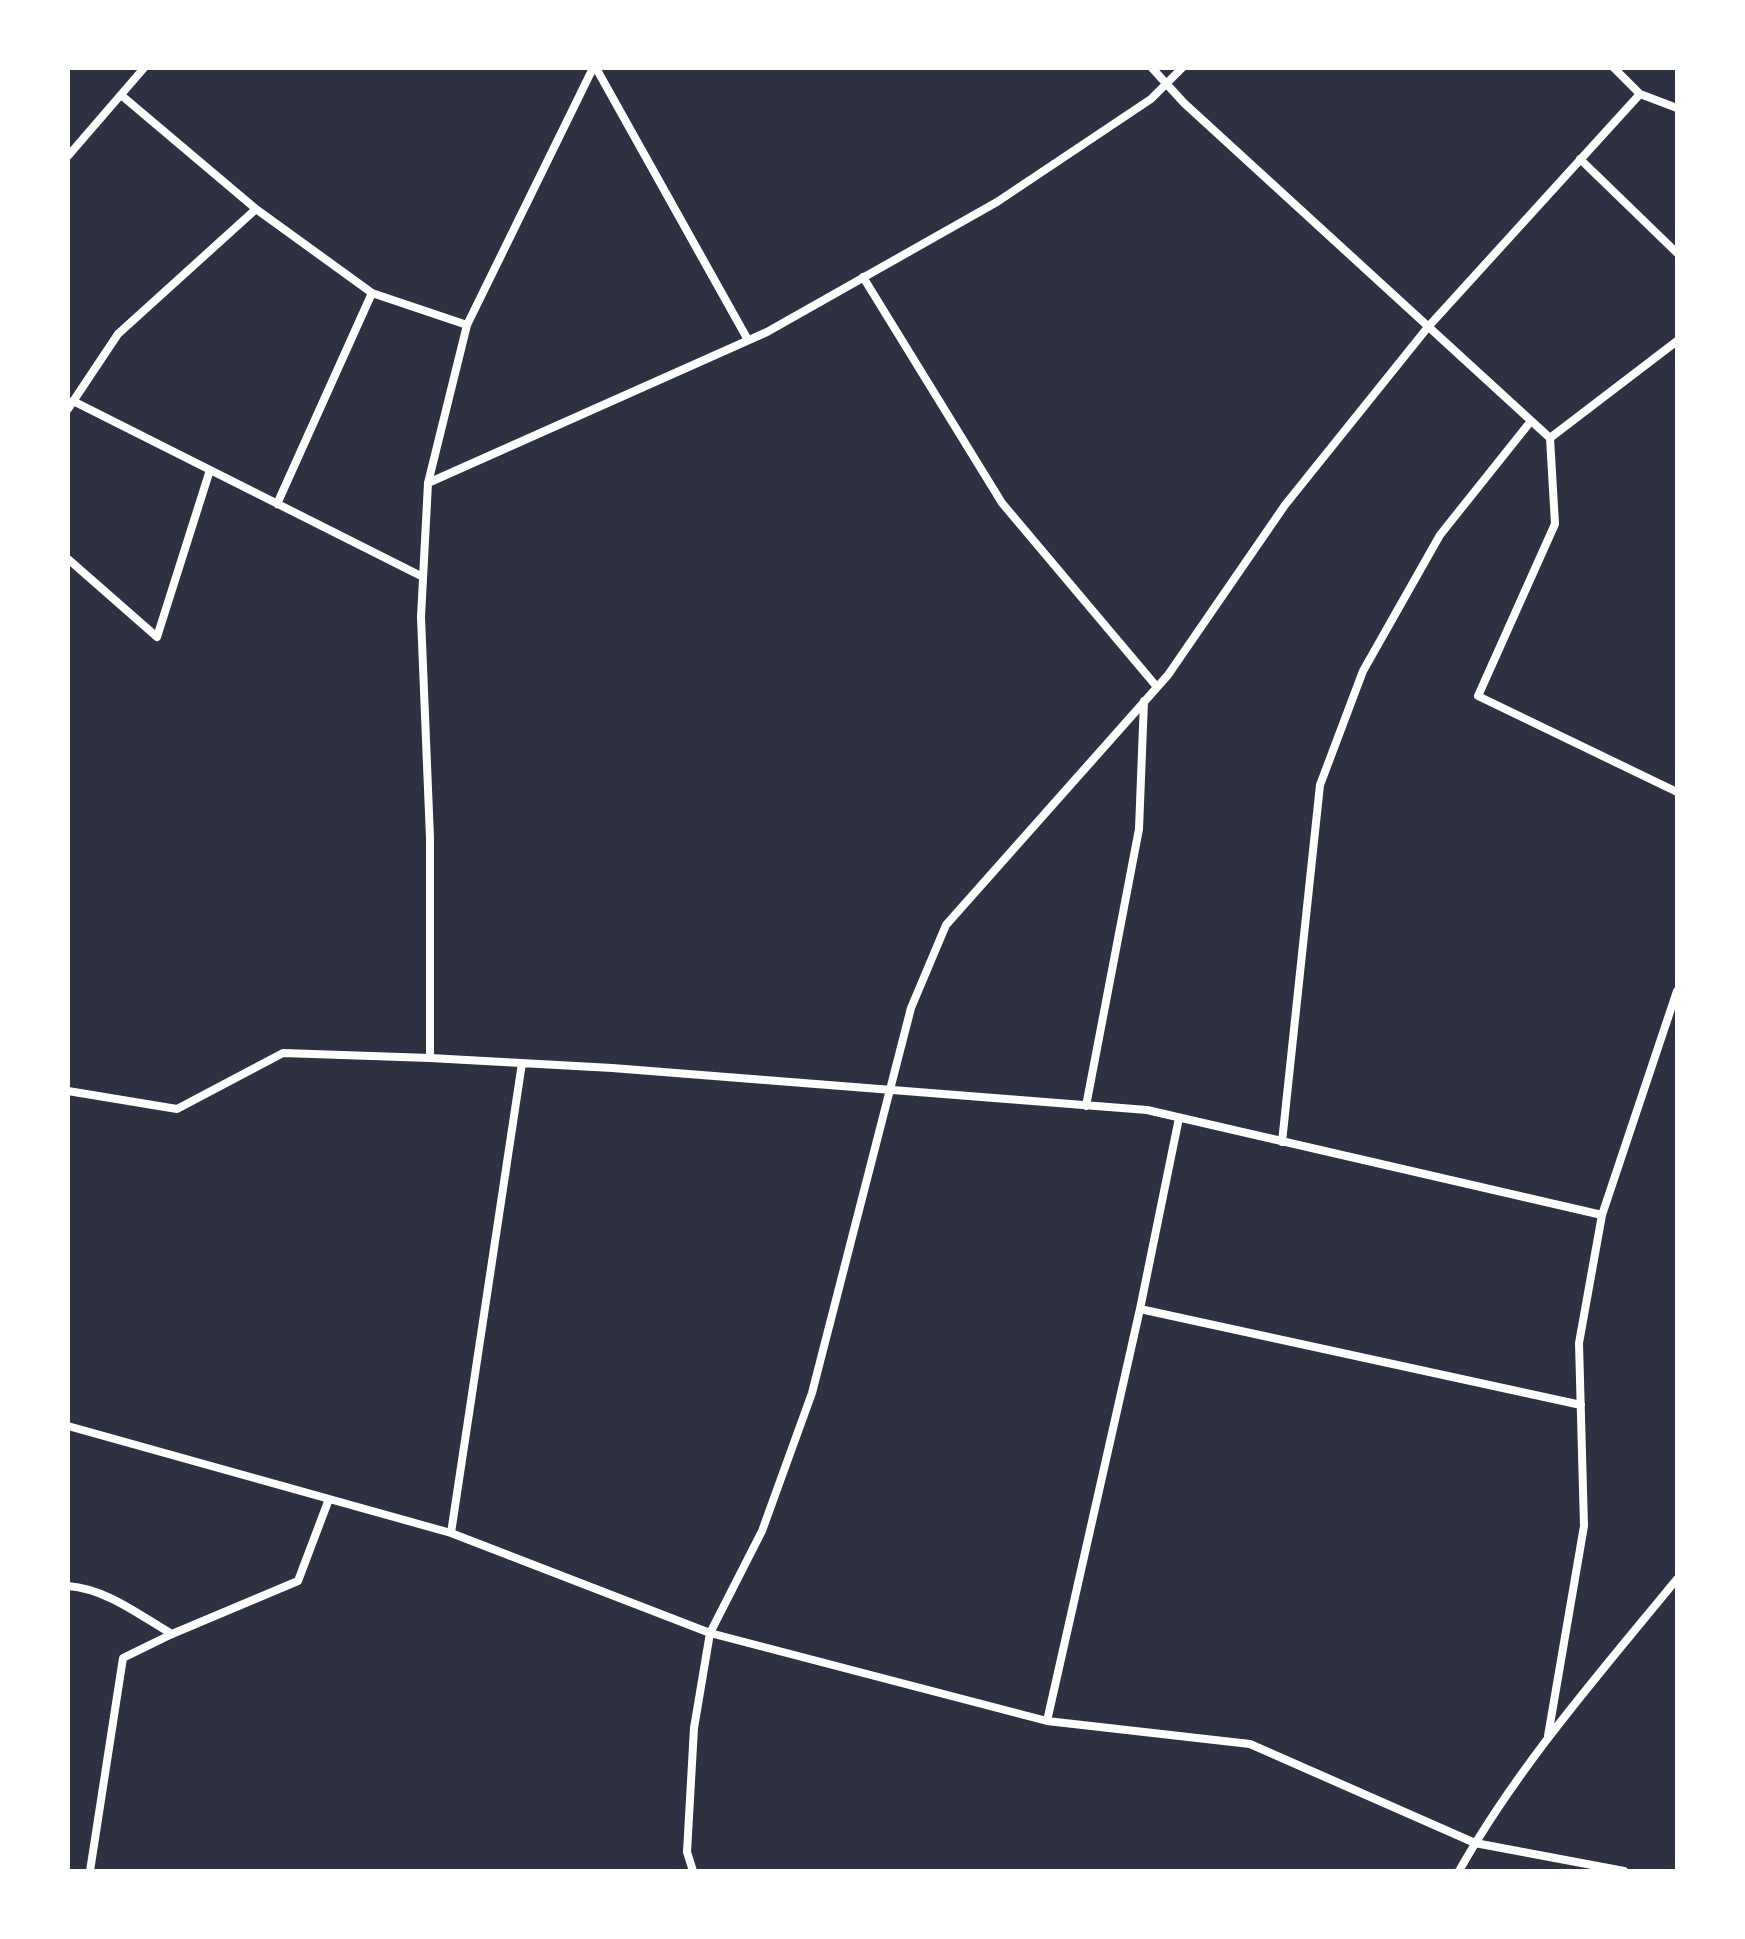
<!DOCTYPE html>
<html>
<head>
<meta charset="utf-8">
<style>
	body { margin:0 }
	#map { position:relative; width:1745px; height:1939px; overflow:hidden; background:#2d3142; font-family:Poppins,sans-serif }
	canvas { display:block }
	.frame { position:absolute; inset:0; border:70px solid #fff; pointer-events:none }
</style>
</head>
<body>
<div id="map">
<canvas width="1745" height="1939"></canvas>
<div class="frame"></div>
</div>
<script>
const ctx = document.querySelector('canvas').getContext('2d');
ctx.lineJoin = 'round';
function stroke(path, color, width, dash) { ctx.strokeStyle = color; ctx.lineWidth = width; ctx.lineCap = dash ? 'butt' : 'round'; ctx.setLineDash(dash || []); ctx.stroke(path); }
stroke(new Path2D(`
	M596,68L748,340
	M1152,68L1184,103L1550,438L1677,341
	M1640,94L1677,108
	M68,156L144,68
	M1580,159L1677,253
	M256,209L372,293L467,325L593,68
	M863,277L1002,503L1157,687
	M467,325L428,483L421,617L430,838V1058L612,1068L1147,1110L1602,1215L1579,1343L1584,1526L1548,1736
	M73,401L423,577
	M68,409L118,334L256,209L121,95
	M1550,438L1555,524L1478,696L1677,792
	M428,483L767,332L997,202L1151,99L1182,68
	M277,504L372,293
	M68,559L157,637L210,470
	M68,1091L177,1109L283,1053L430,1058
	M1086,1106L1139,829L1144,701
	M1282,1142L1320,785L1363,671L1440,535L1531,421
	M1602,1215L1677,991
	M1140,1309L1581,1405
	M68,1426L451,1533L710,1633L1047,1721L1250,1744L1475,1843L1624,1871
	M451,1533L522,1063
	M68,1586C107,1589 139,1615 172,1634
	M1047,1721L1140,1309L1179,1118
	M90,1871L123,1658L172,1634L298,1581L329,1499
	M693,1871L687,1852L694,1728L710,1633L762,1531L812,1393L911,1008L946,925L1168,675L1285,505L1428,327L1640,94L1614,68
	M1459,1871C1519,1765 1600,1673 1677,1579`), '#fff', 8);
</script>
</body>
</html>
